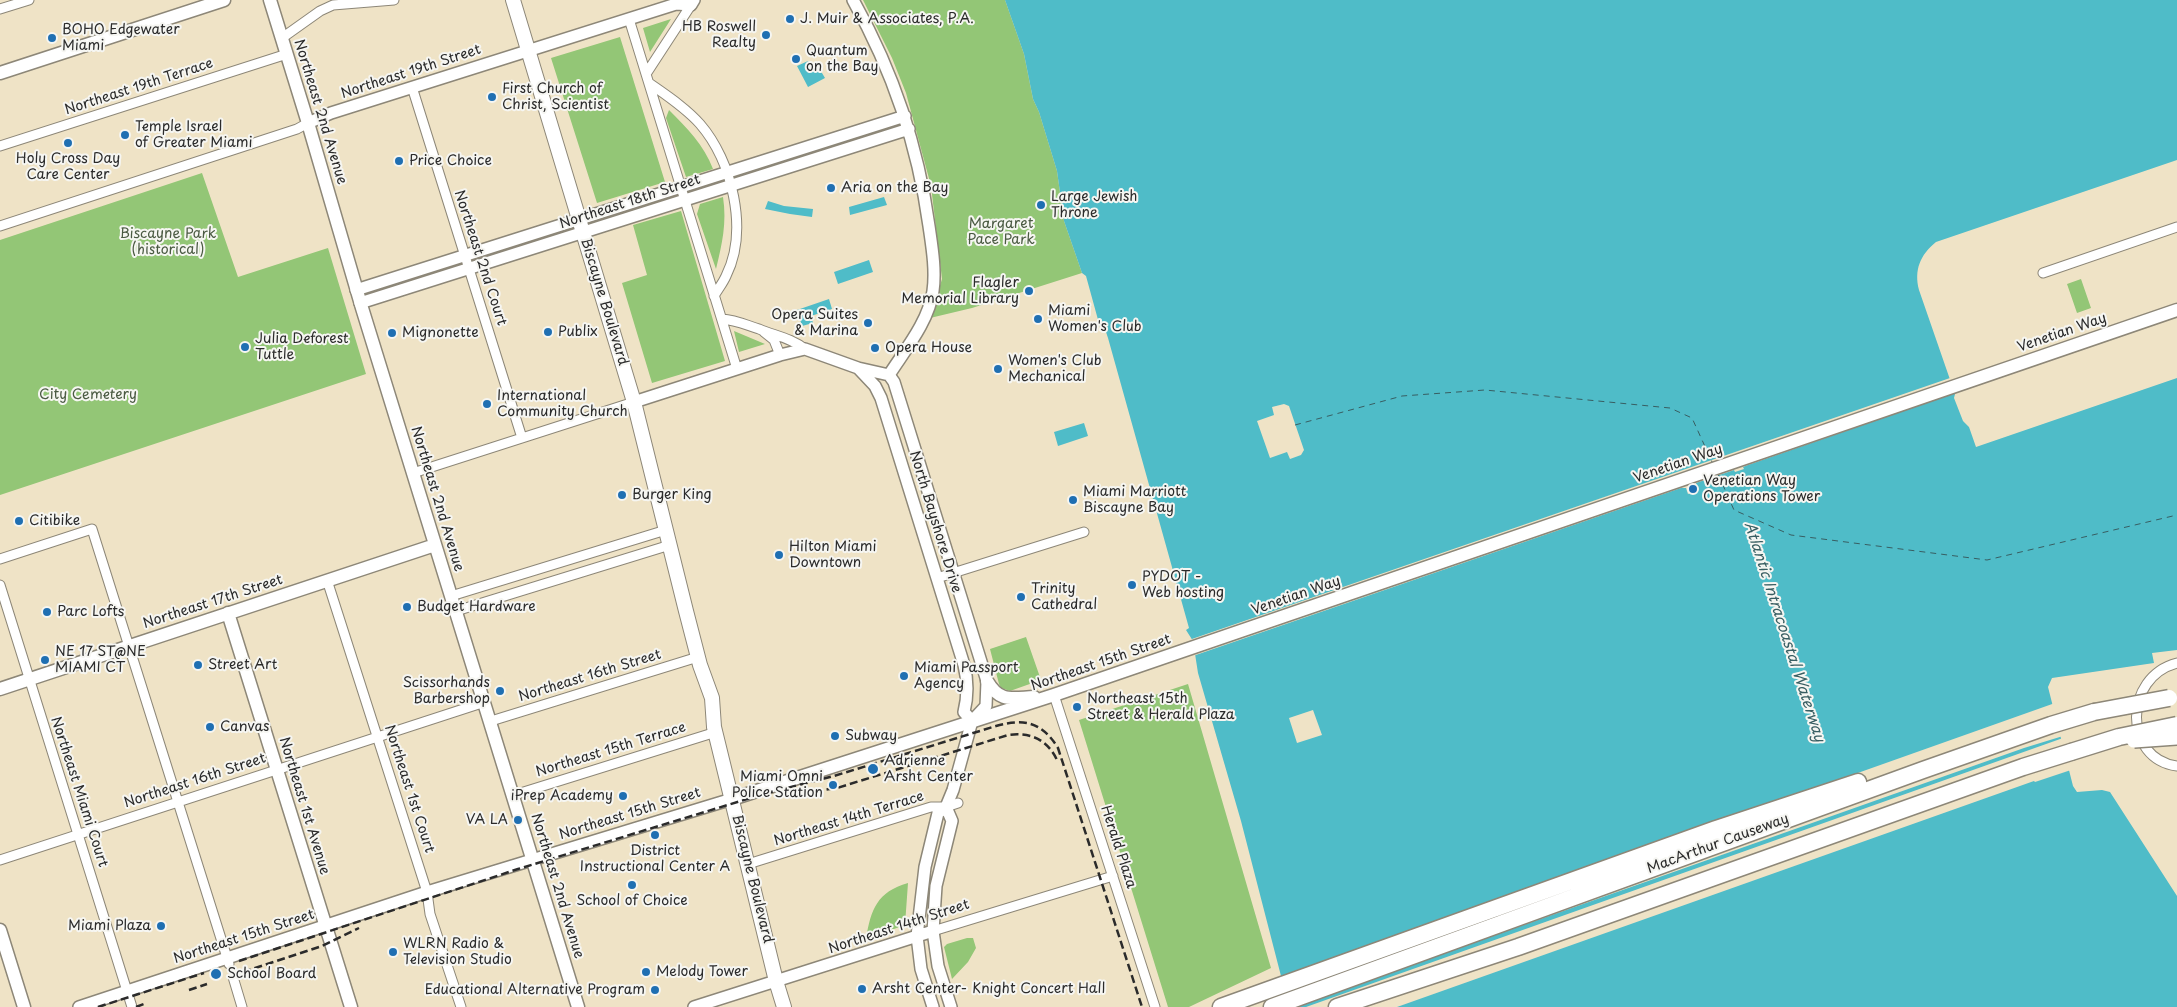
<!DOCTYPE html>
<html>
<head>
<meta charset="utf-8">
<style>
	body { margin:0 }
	canvas { display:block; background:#efe3c6 }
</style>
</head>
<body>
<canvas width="2177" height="1007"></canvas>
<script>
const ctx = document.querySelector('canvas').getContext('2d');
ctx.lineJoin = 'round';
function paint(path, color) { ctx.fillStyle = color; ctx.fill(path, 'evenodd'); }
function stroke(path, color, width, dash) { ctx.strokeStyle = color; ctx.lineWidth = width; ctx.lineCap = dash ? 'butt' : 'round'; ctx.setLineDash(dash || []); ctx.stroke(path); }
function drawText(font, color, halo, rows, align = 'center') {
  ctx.font = font + ' "Playpen Sans",sans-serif'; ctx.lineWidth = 4; ctx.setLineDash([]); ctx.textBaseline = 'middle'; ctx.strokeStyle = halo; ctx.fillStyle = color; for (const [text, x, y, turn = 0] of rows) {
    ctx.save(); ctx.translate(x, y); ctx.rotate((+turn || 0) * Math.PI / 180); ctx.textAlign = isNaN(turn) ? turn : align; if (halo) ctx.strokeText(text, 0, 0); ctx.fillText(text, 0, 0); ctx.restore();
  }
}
paint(new Path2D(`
	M863,0H1005L1024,54L1033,99L1039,112L1057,171L1064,221L1082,273L972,308L930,318L942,279L931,186L906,93L892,58Z
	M671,19L650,52L643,28Z
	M620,37L665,182L597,203L551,58Z
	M669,110C687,128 704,145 713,169L686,177L666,118Z
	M202,173L238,277L328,248L366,374L0,495V240Z
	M723,197C727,223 722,244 716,269L697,214L700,204Z
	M681,211L725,361L652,383L622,283L647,275L633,225Z
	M2081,279L2091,308L2077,313L2067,284Z
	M734,331L765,344L739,352Z
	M1026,637L1041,680L1010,691L1001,688L999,684L990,649Z
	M1188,684L1271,968L1189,1007H1168L1079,720Z
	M908,883L905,925L866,939C871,909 877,892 908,883Z
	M967,938H973L976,948L968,962L952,979L944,947L947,944Z`), '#93c676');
paint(new Path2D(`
	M1005,0H2177V160L1936,242C1920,255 1914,270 1919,290L1955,394L1954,398L1963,421L1969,427L1976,447L2177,378V650L2152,653L2154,663L2052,678L2048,687L2073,786L2077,792L2102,790L2110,792L2177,896V1007H1289L1241,821L1198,673L1193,641L1186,630L1189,628L1108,338L1104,326L1100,327L1086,276L1082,273L1064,221L1057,171L1039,112L1033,99L1024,54Z
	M808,61L814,71L819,68L825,78L808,87L797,66Z
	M884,197L887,205L850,215L849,207Z
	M768,201L784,206L813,209L812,217L790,214L765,209Z
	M869,260L873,272L838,284L834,272Z
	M829,299L832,309L811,316L813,323L802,326L797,310Z
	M1084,423L1088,436L1058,446L1054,432Z`), '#4fbcc8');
paint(new Path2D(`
	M1950,378L1955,393L1748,465L1743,467L1744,469L1735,472L1734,470L1696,483L1698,490L1688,494L1686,488H1681L1193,656L1189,640Z
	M1284,404L1289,406L1304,450L1301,455L1290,459L1287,452L1270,458L1257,421L1274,415L1272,407Z
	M2055,703L2063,736L2024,748L1292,1007H1286L1280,978Z
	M1313,710L1322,735L1297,743L1289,718Z
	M2063,738L2071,770L2035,782L2034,781L1397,1007H1306Z`), '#efe3c6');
stroke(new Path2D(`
	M1295,425L1402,396L1485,390L1670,408L1692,418L1713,464
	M1718,474L1734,510L1791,535L1987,560L2177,515`), '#385e62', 1, [6, 5]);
const minor = new Path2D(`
	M0,9L29,0
	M629,19L737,369
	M282,38L320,11L333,5L394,0
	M646,74L691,5
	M649,83C666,95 686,108 700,124C732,161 749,230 726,276C723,283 718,289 714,296
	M412,87L522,438
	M0,146L287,54
	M0,226L297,129L308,123
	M2043,273L2177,227
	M722,319C736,320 746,325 759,329C776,336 791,338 805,349
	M764,332L774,340L780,355
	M413,473L634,402
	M0,559L92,529L229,964
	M937,578L1084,532
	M327,580L427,892L430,914L461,1007
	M0,585L132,1007
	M451,596L666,530
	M456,611L670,545
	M2177,663C2123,677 2123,759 2177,766
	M1054,695L1155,1007
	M491,721L698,657
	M514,795L716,732
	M0,860L485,702
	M748,864L931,807H946L958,803
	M933,931L1113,876
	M233,977L242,1007`);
const tertiary = new Path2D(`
	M853,0C893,71 918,146 929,226C932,247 936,270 933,291C929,321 905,350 889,375
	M308,123L331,113L676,4L691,5L694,0
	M356,290L905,116
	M360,303L909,129
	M858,368L875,386L881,398L964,665C968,681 968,696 964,712L972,721
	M634,402L780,355L805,349L858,368L889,375L894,382L987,681L986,706L972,721L953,790L946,807L938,813L925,867L917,936L921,969L933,1007
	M946,807L952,821L936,886L933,931L938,966L951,1007
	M79,1007L427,892L732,799
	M694,1007L933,931`);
const secondary = new Path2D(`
	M270,0L308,123L362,308L578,1007
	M0,73L224,0
	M228,613L351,1007
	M987,681C1000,703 1011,698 1034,697
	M0,689L435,545
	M732,799L1054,695L2177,310
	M0,930L24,1007`);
const primary = new Path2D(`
	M513,0L634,402L686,611L700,665L712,698L714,727L776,981L784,1007`);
const motorway = new Path2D(`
	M1221,1007L1716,829L1858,782
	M1272,1007L1923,770L2051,725L2094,712
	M1337,1007L1518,947L2023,767L2071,752`);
stroke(minor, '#8d8778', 11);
stroke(tertiary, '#8d8778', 14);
stroke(secondary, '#8d8778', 15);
stroke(primary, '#8d8778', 16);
stroke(motorway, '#8d8778', 19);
stroke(minor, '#fff', 9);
stroke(tertiary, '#fff', 11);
stroke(secondary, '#fff', 12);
stroke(primary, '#fff', 14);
stroke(motorway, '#fff', 16);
stroke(new Path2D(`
	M779,796L837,788L1008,735C1030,732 1047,739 1057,760
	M239,961L518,869L767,793L834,776L996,726C1024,718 1042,722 1058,748L1142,1007
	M243,972L322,946L359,928
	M189,990L207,984
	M98,1007L204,973
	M136,1007L144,1004`), '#2b2b2b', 2.5, [8, 4]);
const trunkBridge = new Path2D(`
	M2134,740L2177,737`);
const motorwayBridge = new Path2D(`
	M2094,712L2169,698
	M2071,752L2119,737L2177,725`);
stroke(trunkBridge, '#8d8778', 18, []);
stroke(motorwayBridge, '#8d8778', 19, []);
stroke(trunkBridge, '#fff', 15);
stroke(motorwayBridge, '#fff', 16);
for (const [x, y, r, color] of [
	[790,19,5,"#1f6fb2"],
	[766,35,5,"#1f6fb2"],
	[52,38,5,"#1f6fb2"],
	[796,59,5,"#1f6fb2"],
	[492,97,5,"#1f6fb2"],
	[125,135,5,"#1f6fb2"],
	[68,143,5,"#1f6fb2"],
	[399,161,5,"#1f6fb2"],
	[831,188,5,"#1f6fb2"],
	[1041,205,5,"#1f6fb2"],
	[1029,291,5,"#1f6fb2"],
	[1038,319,5,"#1f6fb2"],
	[868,323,5,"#1f6fb2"],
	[548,332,5,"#1f6fb2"],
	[392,333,5,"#1f6fb2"],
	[245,347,5,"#1f6fb2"],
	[875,348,5,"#1f6fb2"],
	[998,369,5,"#1f6fb2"],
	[487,404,5,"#1f6fb2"],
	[1693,489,5,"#1f6fb2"],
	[622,495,5,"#1f6fb2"],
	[1073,500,5,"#1f6fb2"],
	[19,521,5,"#1f6fb2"],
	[779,555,5,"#1f6fb2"],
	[1132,585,5,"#1f6fb2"],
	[1021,597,5,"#1f6fb2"],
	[407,607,5,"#1f6fb2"],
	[47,612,5,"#1f6fb2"],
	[45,660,5,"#1f6fb2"],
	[198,665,5,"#1f6fb2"],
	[904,676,5,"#1f6fb2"],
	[500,691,5,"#1f6fb2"],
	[1077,707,5,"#1f6fb2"],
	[210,727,5,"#1f6fb2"],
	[835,736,5,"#1f6fb2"],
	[873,769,6,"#1f6fb2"],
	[833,785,5,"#1f6fb2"],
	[623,796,5,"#1f6fb2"],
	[518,820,5,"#1f6fb2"],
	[655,835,5,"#1f6fb2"],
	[632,885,5,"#1f6fb2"],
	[161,926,5,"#1f6fb2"],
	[393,952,5,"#1f6fb2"],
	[646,972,5,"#1f6fb2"],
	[216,974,6,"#1f6fb2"],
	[862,989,5,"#1f6fb2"],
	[655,990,5,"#1f6fb2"]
]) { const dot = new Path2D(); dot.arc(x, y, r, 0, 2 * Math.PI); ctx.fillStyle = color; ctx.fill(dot); stroke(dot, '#f6f6f2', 2); }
drawText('14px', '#2b2b2b', '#f6f6f2', [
	["J. Muir & Associates, P.A.",800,19],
	["HB Roswell",756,27,"right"],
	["Realty",756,43,"right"],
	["BOHO Edgewater",62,30],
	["Miami",62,46],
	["Quantum",806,51],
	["on the Bay",806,67],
	["First Church of",502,89],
	["Christ, Scientist",502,105],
	["Temple Israel",135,127],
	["of Greater Miami",135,143],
	["Holy Cross Day",68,159,"center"],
	["Care Center",68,175,"center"],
	["Price Choice",409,161],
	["Aria on the Bay",841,188],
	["Large Jewish",1051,197],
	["Throne",1051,213],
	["Flagler",1019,283,"right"],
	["Memorial Library",1019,299,"right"],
	["Miami",1048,311],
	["Women's Club",1048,327],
	["Opera Suites",858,315,"right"],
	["& Marina",858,331,"right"],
	["Publix",558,332],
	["Mignonette",402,333],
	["Julia Deforest",255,339],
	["Tuttle",255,355],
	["Opera House",885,348],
	["Women's Club",1008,361],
	["Mechanical",1008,377],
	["International",497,396],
	["Community Church",497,412],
	["Venetian Way",1703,481],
	["Operations Tower",1703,497],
	["Miami Marriott",1083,492],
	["Biscayne Bay",1083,508],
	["Burger King",632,495],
	["Citibike",29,521],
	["Hilton Miami",789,547],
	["Downtown",789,563],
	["PYDOT -",1142,577],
	["Web hosting",1142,593],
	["Trinity",1031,589],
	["Cathedral",1031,605],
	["Budget Hardware",417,607],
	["Parc Lofts",57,612],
	["NE 17 ST@NE",55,652],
	["MIAMI CT",55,668],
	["Street Art",208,665],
	["Miami Passport",914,668],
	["Agency",914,684],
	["Scissorhands",490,683,"right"],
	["Barbershop",490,699,"right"],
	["Northeast 15th",1087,699],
	["Street & Herald Plaza",1087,715],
	["Canvas",220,727],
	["Subway",845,736],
	["Adrienne",884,761],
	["Arsht Center",884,777],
	["Miami Omni",823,777,"right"],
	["Police Station",823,793,"right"],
	["iPrep Academy",613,796,"right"],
	["VA LA",508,820,"right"],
	["District",655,851,"center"],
	["Instructional Center A",655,867,"center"],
	["School of Choice",632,901,"center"],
	["Miami Plaza",151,926,"right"],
	["WLRN Radio &",403,944],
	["Television Studio",403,960],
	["Melody Tower",656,972],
	["School Board",227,974],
	["Arsht Center- Knight Concert Hall",872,989],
	["Educational Alternative Program",645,990,"right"]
], 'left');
drawText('14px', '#2b2b2b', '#f6f6f2', [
	["Northeast 19th Street",411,72,-18],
	["Northeast 19th Terrace",139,87,-18],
	["Northeast 2nd Avenue",320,112,73],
	["Northeast 18th Street",630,202,-18],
	["Northeast 2nd Court",480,258,72],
	["Biscayne Boulevard",604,302,73],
	["Venetian Way",2062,333,-19],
	["Venetian Way",1678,464,-19],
	["Northeast 2nd Avenue",437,499,73],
	["North Bayshore Drive",935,522,73],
	["Venetian Way",1296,596,-19],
	["Northeast 17th Street",213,602,-18],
	["Northeast 15th Street",1101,663,-19],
	["Northeast 16th Street",590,676,-17],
	["Northeast 15th Terrace",611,750,-17],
	["Northeast 16th Street",195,781,-18],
	["Northeast 1st Court",409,789,72],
	["Northeast Miami Court",79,792,72],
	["Northeast 1st Avenue",304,806,73],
	["Northeast 15th Street",630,814,-17],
	["Northeast 14th Terrace",849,819,-17],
	["MacArthur Causeway",1718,844,-20],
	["Herald Plaza",1118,847,72],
	["Biscayne Boulevard",752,879,76],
	["Northeast 2nd Avenue",557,886,73],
	["Northeast 14th Street",899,927,-18],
	["Northeast 15th Street",244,937,-18]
]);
drawText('14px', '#4a5a42', '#f6f6f2', [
	["Margaret",1001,224],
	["Pace Park",1001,240],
	["Biscayne Park",168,234],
	["(historical)",168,250],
	["City Cemetery",88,395]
]);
drawText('italic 15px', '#385e62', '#f6f6f2', [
	["Atlantic Intracoastal Waterway",1784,632,72]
]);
</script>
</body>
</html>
